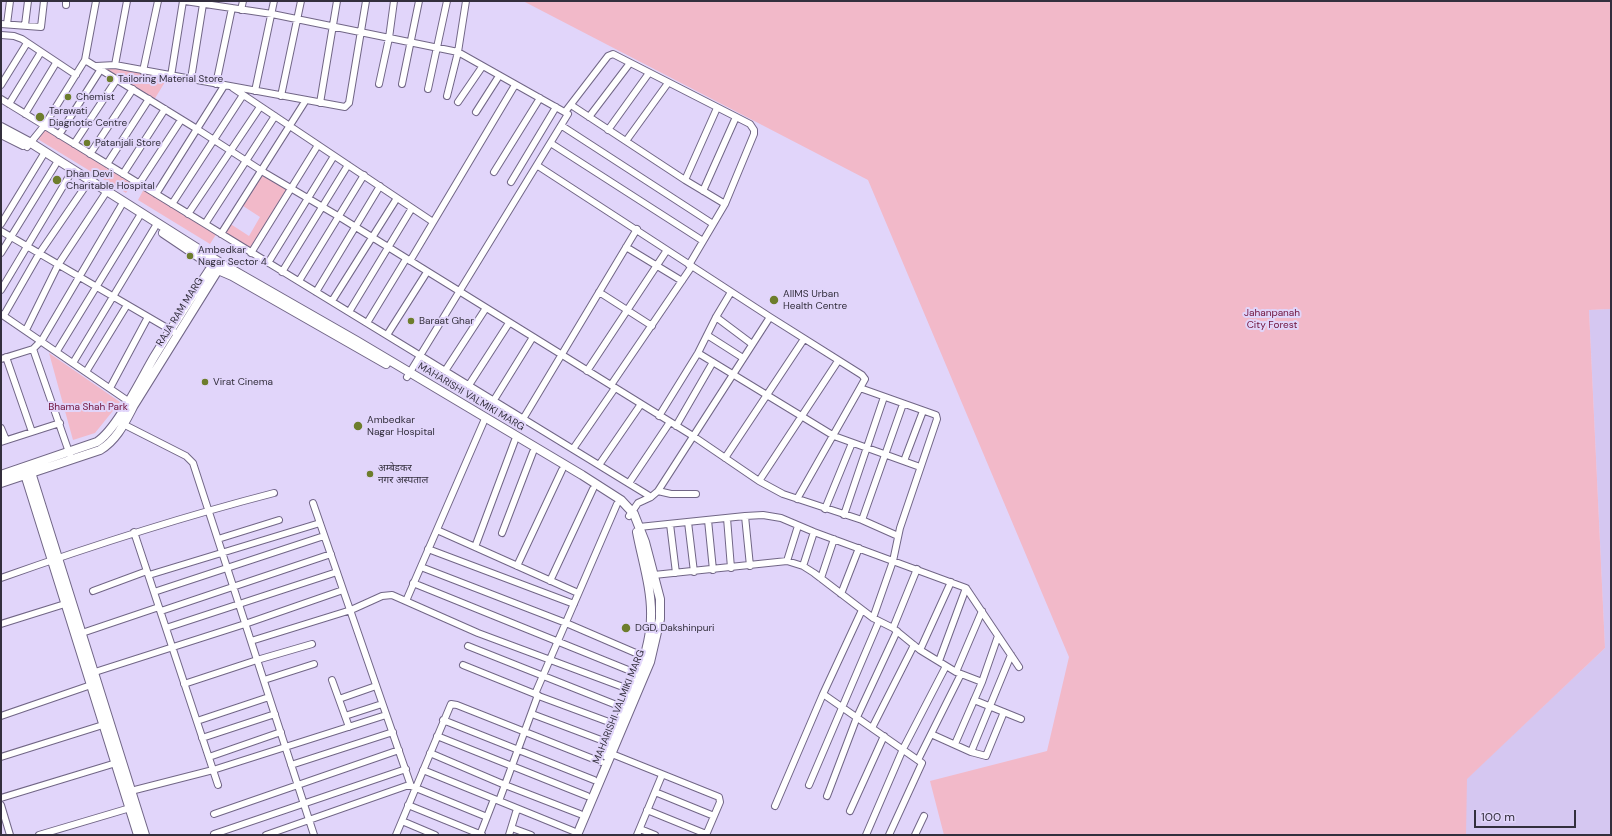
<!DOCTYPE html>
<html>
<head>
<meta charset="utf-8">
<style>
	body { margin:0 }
	#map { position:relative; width:1612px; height:836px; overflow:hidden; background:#e1d5fa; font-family:"DM Sans",sans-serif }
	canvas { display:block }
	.frame { position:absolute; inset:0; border:2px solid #332f3d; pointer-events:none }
	.scale { position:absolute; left:1474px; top:810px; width:102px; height:18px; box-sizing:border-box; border:2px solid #332f3d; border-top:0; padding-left:5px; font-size:12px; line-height:14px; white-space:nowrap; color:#332f3d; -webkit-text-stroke:3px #e1d5fa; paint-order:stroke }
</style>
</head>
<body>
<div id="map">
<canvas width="1612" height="836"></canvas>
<div class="frame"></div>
<div class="scale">100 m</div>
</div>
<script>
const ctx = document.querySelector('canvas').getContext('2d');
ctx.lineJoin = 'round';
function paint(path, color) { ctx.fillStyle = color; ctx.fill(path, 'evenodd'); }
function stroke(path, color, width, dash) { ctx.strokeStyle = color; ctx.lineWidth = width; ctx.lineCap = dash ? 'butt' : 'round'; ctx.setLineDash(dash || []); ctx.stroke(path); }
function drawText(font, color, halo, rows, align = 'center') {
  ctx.font = font + ' "DM Sans","Noto Sans Devanagari",sans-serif'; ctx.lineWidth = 4; ctx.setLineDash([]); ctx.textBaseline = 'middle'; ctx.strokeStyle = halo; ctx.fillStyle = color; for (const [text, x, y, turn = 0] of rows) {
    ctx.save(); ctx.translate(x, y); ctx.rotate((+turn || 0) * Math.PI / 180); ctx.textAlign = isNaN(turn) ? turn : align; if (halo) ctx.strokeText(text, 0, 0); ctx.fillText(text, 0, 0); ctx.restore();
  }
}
paint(new Path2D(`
	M1611,309V835H1466V779L1605,648L1589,310Z`), '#d5c7f1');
paint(new Path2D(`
	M523,1H1611V309L1589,310L1605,648L1467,779L1466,835H944L930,781L1047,751L1069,657L868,180Z
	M106,66L168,77L154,100L101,67Z
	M44,127L133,182L126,193L36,138Z
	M261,171L289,189L251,250L223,234L229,223L249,236L260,217L240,204Z
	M144,189L217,233L210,244L138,200Z
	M49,353L120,402L95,433L73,440Z`), '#f2b9c9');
const street = new Path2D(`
	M185,1L272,14L458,52L568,114L407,377
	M66,5V1
	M241,10L243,1
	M1,24L41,27L44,1
	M7,24L10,1
	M25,25L28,1
	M1,35L14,36L22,39L76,75
	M85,60L197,129L265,173L338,216L693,436L759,481L783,494L862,520L898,536
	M115,65L127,1
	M96,66L115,65L345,107L349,103L366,1
	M143,71L158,1
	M171,76L183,1
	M191,79L203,4
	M216,84L232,8
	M379,84L389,38L394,1
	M402,84L419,1
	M1,85L27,43
	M233,88L433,222
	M428,89L447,1
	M255,91L274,1
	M281,96L301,1
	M447,96L458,52L466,1
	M1,99L651,497
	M458,102L482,67
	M320,103L337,1
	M9,104L41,52
	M571,105L685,180L725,204L689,265
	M476,112L499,76
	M565,112L608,56L613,54L750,124L754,130V134L725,204
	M25,114L56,63
	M589,117L630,63
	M562,126L713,224
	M608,130L649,73
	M59,135L101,69
	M626,141L668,83
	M74,144L117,79
	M552,144L703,241
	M27,147L44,126L85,60L96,1
	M90,154L133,89
	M107,164L149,99
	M538,166L770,317L862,375L865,379L860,388L936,415L937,419L900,528L893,561L873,618
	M494,172L540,98
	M123,174L165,109
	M685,180L717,108
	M511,182L556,107
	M139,184L181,120
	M703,191L736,117
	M156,194L224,86
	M172,204L243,95
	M188,214L260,107
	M1,224L45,152
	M205,224L275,116
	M1,231L174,332
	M221,234L306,100
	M626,247L682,281
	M1,253L56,164
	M251,253L318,145
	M410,261L515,85
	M268,263L334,156
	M282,272L348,165
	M299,281L364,175
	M1,290L71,173
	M316,292L380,186
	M599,292L652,326
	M332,301L397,198
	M349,312L412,208
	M1,314L131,403
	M4,315L39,254L87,184
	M716,317L752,344
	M367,323L406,259
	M26,330L58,265L105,194
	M387,335L427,272
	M707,335L743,358
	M33,349L70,455
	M57,351L139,217
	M698,353L834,436L920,467
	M6,357L32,432
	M1,359L33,349L42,340L121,206
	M73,363L155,227
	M445,371L486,308
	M587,371L667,250
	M86,372L127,305
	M469,385L509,323
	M611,385L692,266
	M110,388L148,317
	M494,400L533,337
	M659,416L698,353L716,317L731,292
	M523,419L637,229
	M121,423L186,456L193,463L314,835
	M676,426L713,362
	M1,428L6,440
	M1,442L60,423
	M573,449L615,388
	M725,458L804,339
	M904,461L923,411
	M599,465L641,404
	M759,481L838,361
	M629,483L670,422
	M658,491L671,494H696
	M797,499L860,388
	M313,503L411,786
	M825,509L852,443
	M844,515L884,397
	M629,516L638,503L651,497L658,491L770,317
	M745,516L750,566
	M727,518L731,568
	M708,520L713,570
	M862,520L903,404
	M688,522L694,572
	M670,524L676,573
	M639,527L745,516L763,515L781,518L814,532L966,588L1019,667
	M437,530L578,593
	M134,532L218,785
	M502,533L533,452
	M218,539L279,520
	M475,547L515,440
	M428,549L574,604
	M787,561L798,526
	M517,566L562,470
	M803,566L814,532
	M421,567L566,623L645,657
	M149,575L320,523
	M654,575L787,561L803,566L814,573L873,618L893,628L920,650L956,672L982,682
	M1,578C91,546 181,517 274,493
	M821,578L834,539
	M550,581L593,489
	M413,583L638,674
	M93,591L147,571
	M154,592L324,536
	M841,594L859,548
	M406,601L484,421
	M161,611L331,554
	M1,624L68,603
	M166,628L337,572
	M893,628L917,569
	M82,633L159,607
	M251,641L351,610L382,596L392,595L478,633L631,690
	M468,646L624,708
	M920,650L951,582
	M939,661L966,588
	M463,665L535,694L617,504
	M95,672L245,624L343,590
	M956,672L982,611
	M264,680L314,664
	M332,680L349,727
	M184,684L257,660L312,644
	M823,694L922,763L889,835
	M536,695L617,725
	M339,699L376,686
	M974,700L1021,719
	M532,714L609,743
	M1,716L91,685
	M345,716L382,704
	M443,720L594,780
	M197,721L269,697
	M872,728L914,645
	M931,734L971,752L986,756L1004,712
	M437,736L587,796
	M202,738L275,714
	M955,744L982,682L998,636
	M607,752L719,797L720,802L706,835
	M971,752L1011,655
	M430,753L505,785L580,814
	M1,757L106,724
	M209,757L281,732
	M918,760L961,674
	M291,765L393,732
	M423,770L573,831
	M809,785L879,621
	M127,792L213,770L386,715
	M655,792L714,816
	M827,796L857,717L897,631
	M1,798L116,763
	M499,801L538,695
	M1,805L10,835
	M408,805L482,835
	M775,806L823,694L862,610
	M647,810L706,834
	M850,811L884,736
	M214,814L399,750
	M402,821L435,835
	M512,828L531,835
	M640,829L655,835
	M214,834L406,769
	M39,835L130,808
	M266,835L406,786H411L487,817
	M396,835L451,704L457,705L601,762
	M480,835L494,799
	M509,835L517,809
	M637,835L662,775
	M866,835L903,749L946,666
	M915,835L924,816`);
const secondary = new Path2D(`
	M1,127L31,143L219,262L357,341L582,475L621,500L634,514L645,542L660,599V619L650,662L577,835
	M1,134L23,145
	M163,233L218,270L232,276L386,364
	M29,466L145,835
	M23,468L138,835
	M1,475L97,442C117,429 141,379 154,357C173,326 192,296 212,266L216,263
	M1,483L100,450C117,440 125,422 134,405L218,270V265
	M605,755C621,716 651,658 651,617C652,589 642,559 637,532`);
stroke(street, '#716686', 8);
stroke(secondary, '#716686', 10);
stroke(street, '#fff', 6);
stroke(secondary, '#fff', 8);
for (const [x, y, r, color] of [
	[110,79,4,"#6d7d2c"],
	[68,97,4,"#6d7d2c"],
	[40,117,5,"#6d7d2c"],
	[87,143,4,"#6d7d2c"],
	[57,180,5,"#6d7d2c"],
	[190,256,4,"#6d7d2c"],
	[774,300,5,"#6d7d2c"],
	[411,321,4,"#6d7d2c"],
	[205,382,4,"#6d7d2c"],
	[358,426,5,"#6d7d2c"],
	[370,474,4,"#6d7d2c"],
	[626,628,5,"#6d7d2c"]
]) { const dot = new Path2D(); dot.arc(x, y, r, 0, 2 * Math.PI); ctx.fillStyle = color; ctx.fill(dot); stroke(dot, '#e1d5fa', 1.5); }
drawText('10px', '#332f3d', '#e1d5fa', [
	["Tailoring Material Store",118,79],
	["Chemist",76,97],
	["Tarawati",49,111],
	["Diagnotic Centre",49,123],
	["Patanjali Store",95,143],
	["Dhan Devi",66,174],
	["Charitable Hospital",66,186],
	["Ambedkar",198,250],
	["Nagar Sector 4",198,262],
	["AIIMS Urban",783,294],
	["Health Centre",783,306],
	["Baraat Ghar",419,321],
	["Virat Cinema",213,382],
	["Ambedkar",367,420],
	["Nagar Hospital",367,432],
	["अम्बेडकर",378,468],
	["नगर अस्पताल",378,480],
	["DGD, Dakshinpuri",635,628]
], 'left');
drawText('10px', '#332f3d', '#e1d5fa', [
	["RAJA RAM MARG",180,312,-58],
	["MAHARISHI VALMIKI MARG",471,397,31],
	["MAHARISHI VALMIKI MARG",619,707,-68]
]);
drawText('10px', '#6e113b', '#e1d5fa', [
	["Jahanpanah",1272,313],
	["City Forest",1272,325],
	["Bhama Shah Park",88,407]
]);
</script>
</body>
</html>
